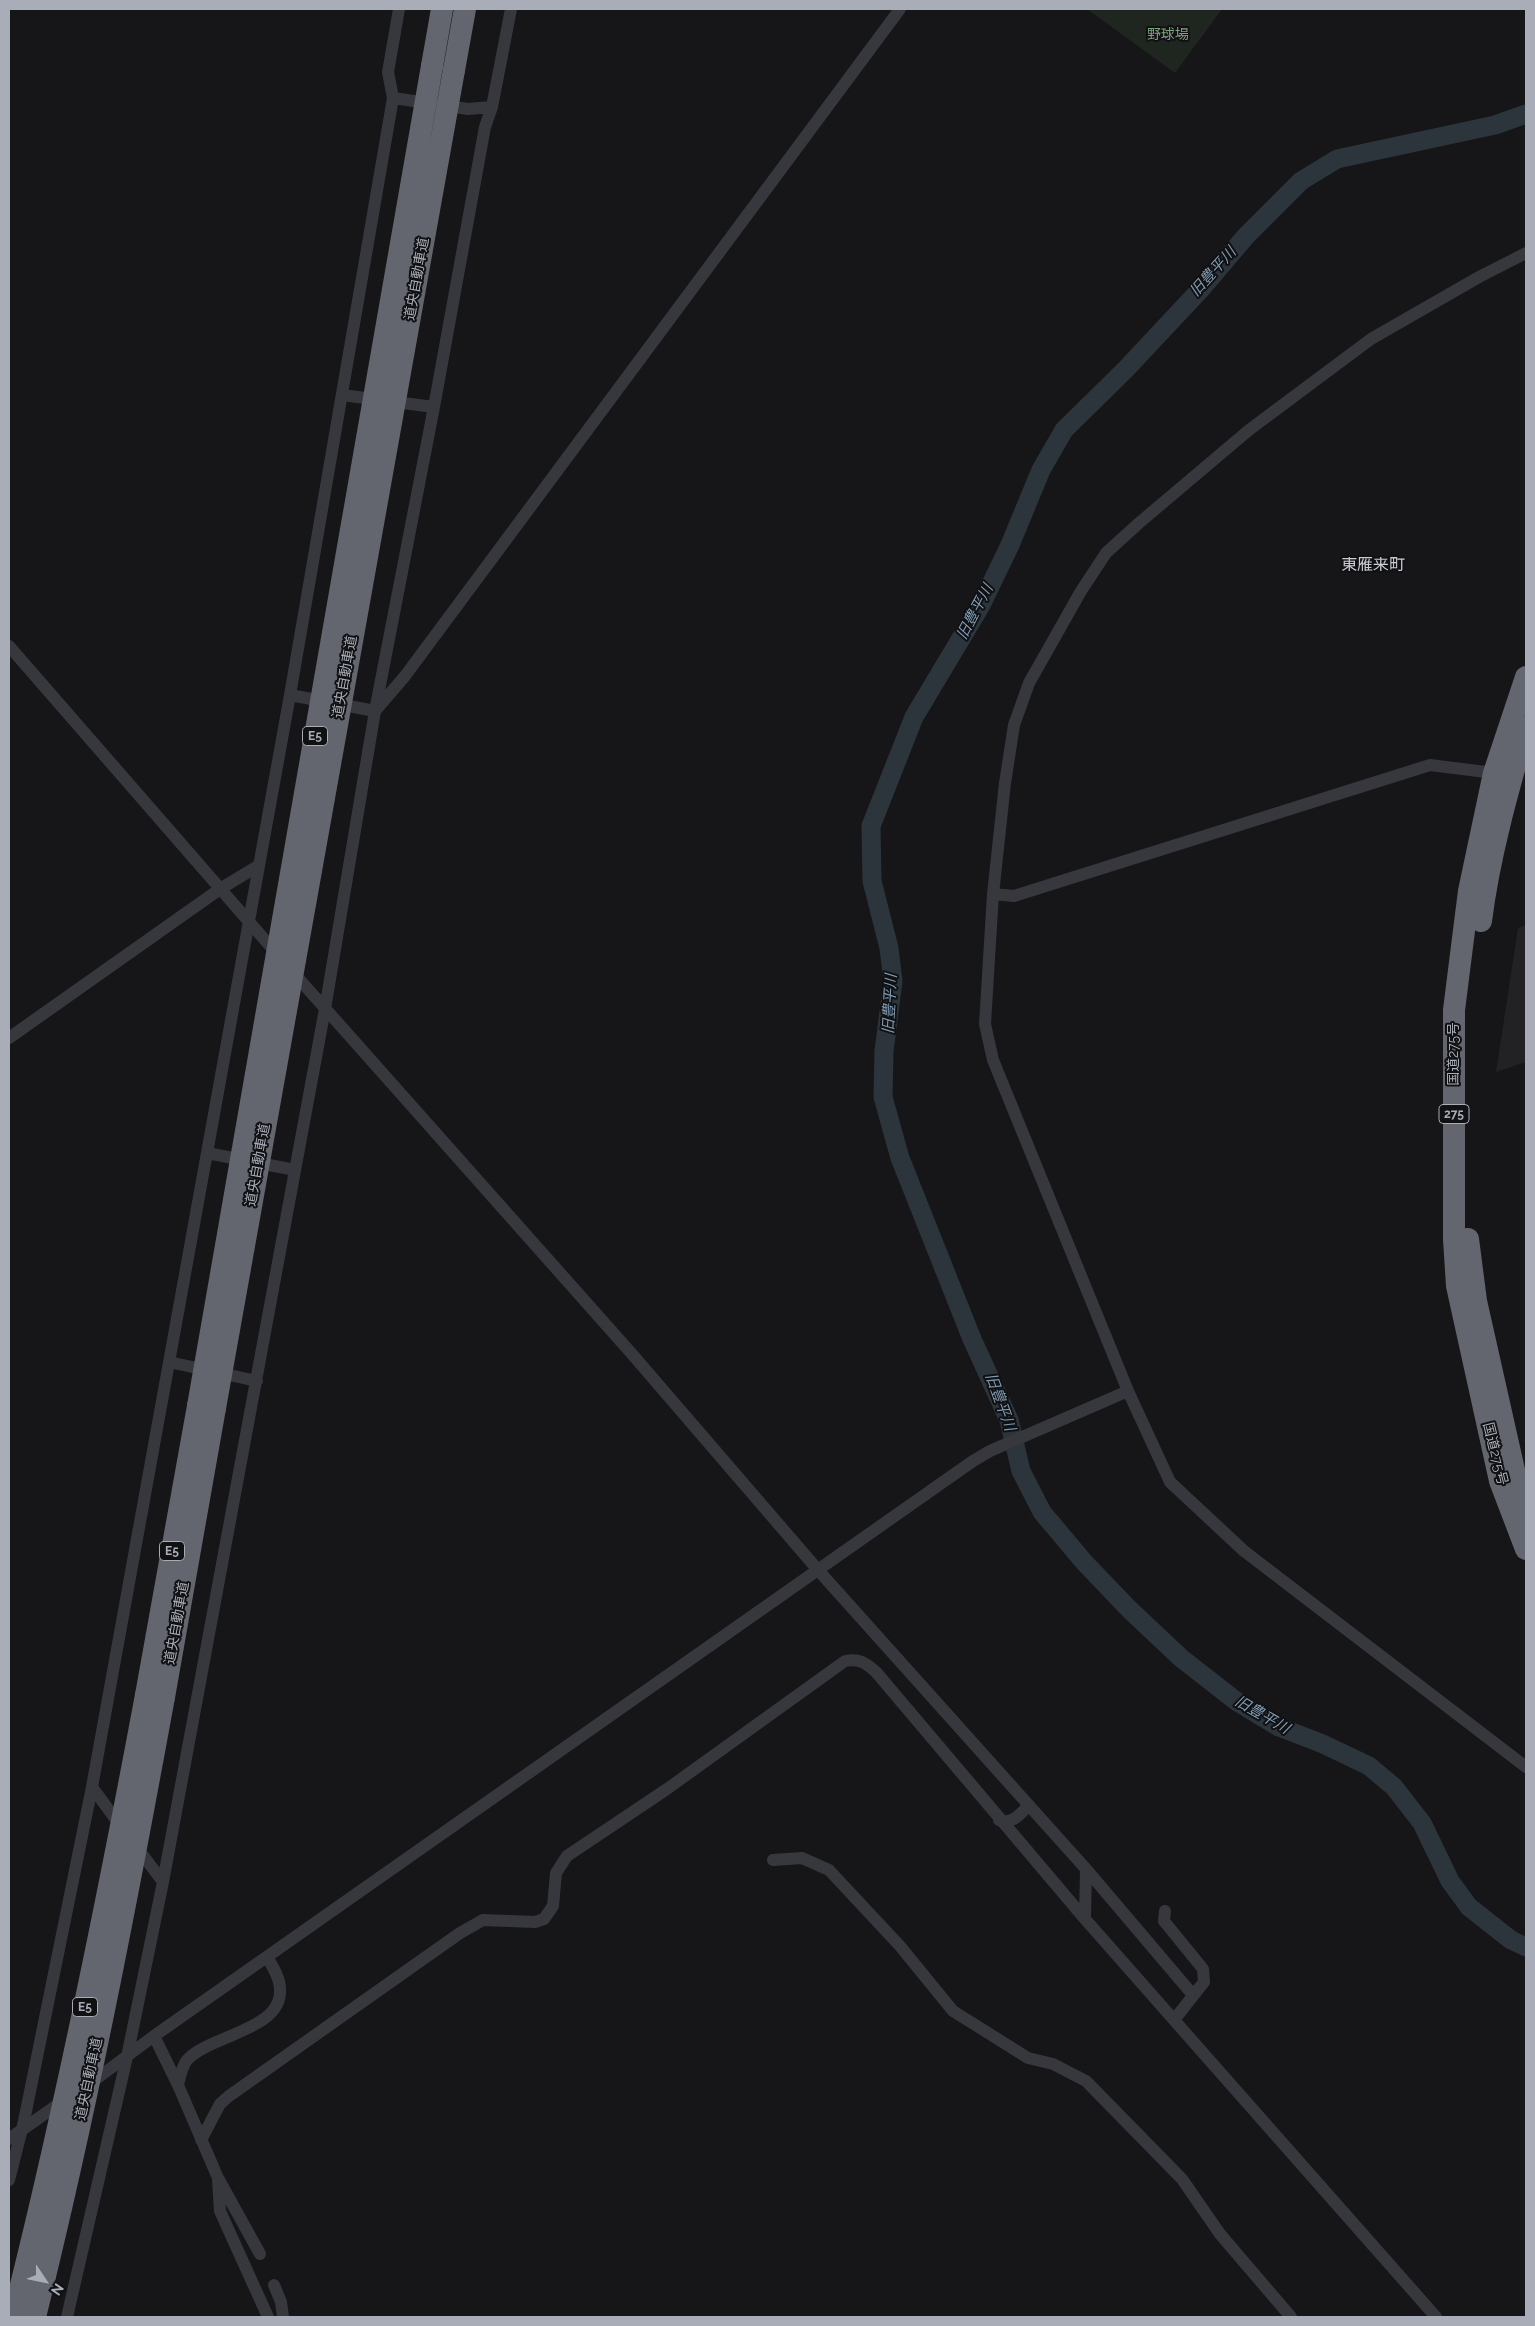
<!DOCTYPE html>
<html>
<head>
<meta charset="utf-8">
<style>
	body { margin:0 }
	#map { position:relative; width:1535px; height:2326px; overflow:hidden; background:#161618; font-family:Raleway,sans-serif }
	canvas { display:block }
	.frame { position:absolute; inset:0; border:10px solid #a8adb8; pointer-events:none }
	.north { position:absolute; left:20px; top:2256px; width:50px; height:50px; -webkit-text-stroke:4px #111113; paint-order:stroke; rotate:124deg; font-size:14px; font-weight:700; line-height:20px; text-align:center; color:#a8adb8 }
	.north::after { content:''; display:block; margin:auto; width:18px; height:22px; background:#a8adb8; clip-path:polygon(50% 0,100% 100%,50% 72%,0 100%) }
</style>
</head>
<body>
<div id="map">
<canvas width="1535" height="2326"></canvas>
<div class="frame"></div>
<div class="north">N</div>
</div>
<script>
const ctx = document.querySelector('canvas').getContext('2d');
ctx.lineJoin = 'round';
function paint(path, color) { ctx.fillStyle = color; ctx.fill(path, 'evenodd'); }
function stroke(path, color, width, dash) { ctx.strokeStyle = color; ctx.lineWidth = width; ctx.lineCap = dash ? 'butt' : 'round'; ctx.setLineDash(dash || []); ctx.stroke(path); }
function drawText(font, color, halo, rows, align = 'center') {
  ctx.font = font + ' Raleway,"Noto Sans JP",sans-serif'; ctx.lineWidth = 4; ctx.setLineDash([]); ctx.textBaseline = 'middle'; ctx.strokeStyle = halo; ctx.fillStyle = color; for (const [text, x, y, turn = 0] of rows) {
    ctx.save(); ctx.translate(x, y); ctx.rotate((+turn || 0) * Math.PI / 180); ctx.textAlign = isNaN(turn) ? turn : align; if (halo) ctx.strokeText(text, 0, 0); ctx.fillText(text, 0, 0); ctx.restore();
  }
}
paint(new Path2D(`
	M1526,925V1062L1496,1072L1518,928Z`), '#222225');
paint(new Path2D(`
	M1087,9H1222L1175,73Z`), '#1e261f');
stroke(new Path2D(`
	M1526,114L1495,125L1337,159L1301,181L1246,236L1200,290L1126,369L1064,430L1041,470L1010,545L981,605L914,717L871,826L872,881L889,948L893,981L884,1051L883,1097L900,1158L972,1339L1009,1420L1021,1471L1042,1512L1084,1562L1129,1609L1181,1658L1236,1701L1279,1727L1323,1744L1369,1766L1394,1787L1422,1823L1450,1881L1469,1907L1511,1940L1526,1947`), '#2c353c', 19);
stroke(new Path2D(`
	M393,98L468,109L492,107
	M1526,253L1479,277L1371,339L1249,430L1139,523L1106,553L1081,591L1029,683L1014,725L1005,783L993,894L985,1024L993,1060L1128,1391L1170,1482L1244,1551L1526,1767
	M342,395L434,407
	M9,646L278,955
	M290,695L375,711L405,676L900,9
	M993,894L1014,896L1430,765L1494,773
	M291,970L632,1354L818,1570L1086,1869L1193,1995
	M9,1038L220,889L258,866
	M207,1153L295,1170
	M169,1362L257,1381
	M92,1787L122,1828
	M999,1820C1013,1825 1020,1814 1029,1805
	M136,1846L163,1882
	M773,1860L802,1858L829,1870L900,1946L953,2011L1028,2058L1053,2064L1086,2081L1182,2179L1220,2234L1291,2317
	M1086,1869L1085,1919L1174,2020
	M1165,1911L1164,1921L1203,1969L1204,1982L1174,2020L1436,2317
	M154,2036L178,2085L218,2178L260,2254
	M88,2085L154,2036L973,1461L990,1451L1128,1391
	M178,2085C180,2077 182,2066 187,2060C210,2035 283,2030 280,1989C280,1977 272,1966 267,1957
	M9,2139L63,2101
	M201,2140L220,2104L229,2096L460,1933L483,1920L535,1922L544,1919L553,1906L556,1873L567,1856L667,1789L845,1661C859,1658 866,1663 876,1672L1085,1919
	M9,2180L24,2121L92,1787L290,695L393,98L388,72L399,9
	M218,2180L220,2211L268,2317
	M274,2285L281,2302L283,2317
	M67,2317L127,2057L163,1882L325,1009L375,711L434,407L485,127L492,107L511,9`), '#37383d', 12);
stroke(new Path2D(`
	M432,66L442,9
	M454,70L465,9
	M1526,677L1494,773L1469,891L1454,1010V1239L1457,1286L1500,1481L1526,1549
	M1481,921C1489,856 1508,790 1526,727
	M1468,1239L1476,1301L1516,1479L1526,1505
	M146,1695L198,1406
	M164,1697L215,1408`), '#63666e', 22);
stroke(new Path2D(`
	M198,1406L432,66
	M215,1408L454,70
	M13,2317C65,2112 107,1904 146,1695
	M35,2317C86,2112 126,1905 164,1697`), '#63666e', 22);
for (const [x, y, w] of [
	[315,736,25],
	[1454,1114,30],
	[172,1551,25],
	[85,2007,25]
]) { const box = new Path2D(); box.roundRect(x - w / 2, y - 9.5, w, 19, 4); ctx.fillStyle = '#111113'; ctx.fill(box); stroke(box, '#a8adb8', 1); }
drawText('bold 12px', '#a8adb8', null, [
	["E5",315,736],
	["275",1454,1114],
	["E5",172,1551],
	["E5",85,2007]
]);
drawText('14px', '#7fa381', '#111113', [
	["野球場",1168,35]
]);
drawText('14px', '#a8adb8', '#111113', [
	["道央自動車道",417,279,-80],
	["道央自動車道",345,677,-80],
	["国道275号",1454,1054,-90],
	["道央自動車道",258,1165,-80],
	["国道275号",1495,1454,76],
	["道央自動車道",177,1623,-80],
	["道央自動車道",89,2079,-78]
]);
drawText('italic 15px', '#7f9bb3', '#111113', [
	["旧豊平川",1213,272,-48],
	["旧豊平川",975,612,-62],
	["旧豊平川",890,1004,-87],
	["旧豊平川",1000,1402,70],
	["旧豊平川",1262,1715,30]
]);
drawText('16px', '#c9ccd4', '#111113', [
	["東雁来町",1373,565]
]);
</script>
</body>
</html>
